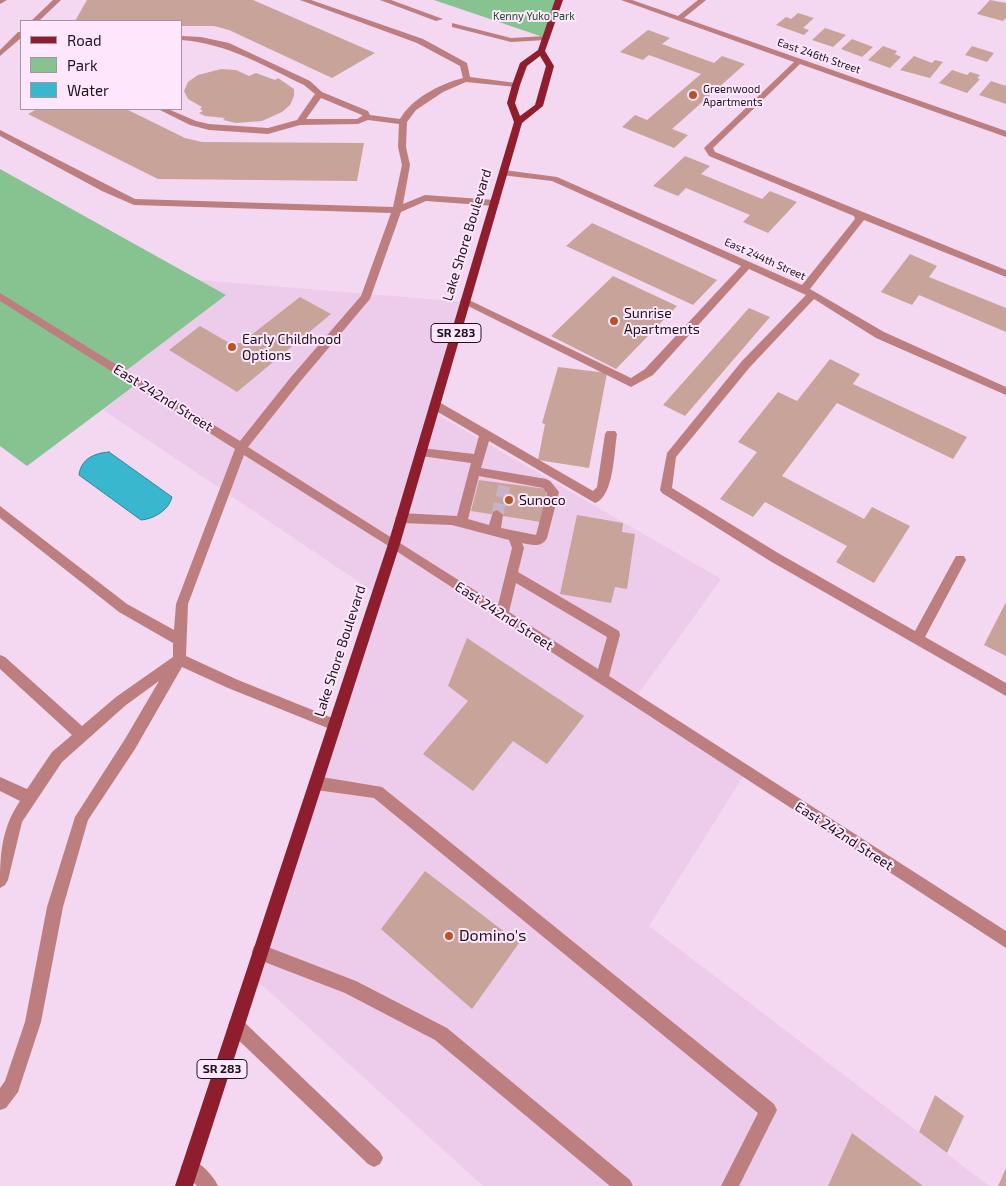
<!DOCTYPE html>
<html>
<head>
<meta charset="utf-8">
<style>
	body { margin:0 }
	#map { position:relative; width:1006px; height:1186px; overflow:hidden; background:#f4d8f2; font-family:"Exo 2",sans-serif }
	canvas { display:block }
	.legend { position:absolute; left:20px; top:20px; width:162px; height:90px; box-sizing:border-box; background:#fee7fc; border:1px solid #a493a3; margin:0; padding:6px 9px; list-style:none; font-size:15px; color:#1d141d }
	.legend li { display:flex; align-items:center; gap:10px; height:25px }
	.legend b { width:25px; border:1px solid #a493a3 }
</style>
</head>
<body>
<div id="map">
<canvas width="1006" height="1186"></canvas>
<ul class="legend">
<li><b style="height:6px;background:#8e1e2e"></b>Road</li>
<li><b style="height:14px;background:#86c390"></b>Park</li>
<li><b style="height:14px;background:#39b7cf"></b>Water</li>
</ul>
</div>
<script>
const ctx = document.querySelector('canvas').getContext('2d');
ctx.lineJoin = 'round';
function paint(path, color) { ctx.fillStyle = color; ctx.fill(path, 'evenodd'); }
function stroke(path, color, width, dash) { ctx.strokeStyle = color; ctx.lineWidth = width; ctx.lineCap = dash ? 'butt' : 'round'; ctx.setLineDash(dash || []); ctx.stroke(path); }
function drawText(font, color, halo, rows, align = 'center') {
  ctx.font = font + ' "Exo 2",sans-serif'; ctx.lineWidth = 4; ctx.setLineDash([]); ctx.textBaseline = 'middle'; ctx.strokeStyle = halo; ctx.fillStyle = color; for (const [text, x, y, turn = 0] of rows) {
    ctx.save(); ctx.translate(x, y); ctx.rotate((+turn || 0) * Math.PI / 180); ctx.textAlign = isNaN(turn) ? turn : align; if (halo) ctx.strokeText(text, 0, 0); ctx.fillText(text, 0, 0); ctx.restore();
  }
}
paint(new Path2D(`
	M199,280L465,302L433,412L721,579L634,700L746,772L649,926L989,1186H483L252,976L377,594L103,410L138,384L123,373L226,295Z`), '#edcbea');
paint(new Path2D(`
	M434,0H559L546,38Z
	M0,169L226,295L123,373L138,383L27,466L0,446Z`), '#86c390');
const water = new Path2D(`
	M109,452L172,497C169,510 154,519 141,520L79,475C81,459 94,453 109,452Z`);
paint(water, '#39b7cf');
stroke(water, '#31869a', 1);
paint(new Path2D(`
	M87,0H253L375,53L332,78L229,30L214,26H181V21H75Z
	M990,0L1006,3V18L1003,21L977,14Z
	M798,13L814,18L803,28L809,30L804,35L776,25L786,17L791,19Z
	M825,28L846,35L833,47L812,40Z
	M648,30L670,38L662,44L714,63L722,56L745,64L672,129L688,135L674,148L622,127L635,115L647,120L701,74L649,55L643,60L620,52Z
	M852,39L873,47L862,57L841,49Z
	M883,46L897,51L895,54L901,57L890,68L868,60Z
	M972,46L994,53L987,62L965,55Z
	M914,56L932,63L935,60L943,62L930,78L900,70Z
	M221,69L236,70L249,76L256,73L275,80L278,78L294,89V96L290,105L282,112L262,121L236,123L223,120L225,118L205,116L199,113L203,111L200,109L202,107L188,99L184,91L188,82L198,75Z
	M952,70L967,75L970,72L980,75L977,78L980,79L967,93L939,83Z
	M991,81L1006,86V104L979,95Z
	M37,109H126L185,138L202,142L364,143L357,181L158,179L28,114Z
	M685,156L710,166L701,174L762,199L770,191L797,202L768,233L743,222L750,215L686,188L678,196L653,186Z
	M592,223L717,280L693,305L566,246Z
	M910,254L937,266L929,277L1006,308V332L919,295L912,305L881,292Z
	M613,276L677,306L616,369L551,336Z
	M300,297L331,314L237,392L169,350L200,326L231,344L241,343Z
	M749,308L770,317L685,416L663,405Z
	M830,359L860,374L853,384L967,437L953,459L837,403L782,476L864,519L872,507L910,526L874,583L836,562L847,546L765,502L753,517L720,499L757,452L738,442L778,392L797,401Z
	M558,367L607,373L589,468L538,460L545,424L542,423Z
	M479,480L547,489L541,522L471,511Z
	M577,515L623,523L622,532L635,534L627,589L615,587L611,603L560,594Z
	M1006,602V656L984,645Z
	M467,638L584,716L547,764L513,741L473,791L423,754L468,701L448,686Z
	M425,871L519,943L472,1009L381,929Z
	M935,1095L964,1116L947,1153L919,1132Z
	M852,1133L923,1186H828Z
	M1006,1168V1186H998Z`), '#c8a399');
stroke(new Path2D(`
	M497,515L505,483`), '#c9b1c7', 12, [12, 6]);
paint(new Path2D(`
	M0,0H7L0,4Z
	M53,0H61L39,21H31Z
	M300,0H311L423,39L467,63L470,77L516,83L520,85L516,87L466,82L443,92L416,110L407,122L406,147L410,165L403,204L425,195L495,200L500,203L495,206L426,201L401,212L370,299L299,383L248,447L498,605L512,548L509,540L452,525L401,523L395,518L401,513L457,516L471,463L421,456L415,452L421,448L474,454L479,436L431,408L430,405L431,402H439L593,491L597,487L605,434L607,431H615L617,434C614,451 614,497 595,503L489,441L481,468L546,479L550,481L559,492L547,538C542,548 531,545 522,543L524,548L518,572L619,631L620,635L609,676L1006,931V948L390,547L244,455L188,604L186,656L238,680L340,721L342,725L340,729L335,731L228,688L182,667L135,749L88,820L63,907L41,1022L18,1092L6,1108L0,1110V1088L5,1081L25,1022L47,907L75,817L125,739L159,681L126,705L62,762L22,822L8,880L5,885L0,888C0,855 1,829 20,801L0,791V777L27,789L52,752L72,735L0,669V655L5,657L82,726L116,697L173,657V643L119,612L0,518V506L127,604L174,630L176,604L235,449L0,301V293L240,441L291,377L361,296L391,213L134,205L102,191L0,136V130L135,199L393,207L402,165L398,147L399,124L368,120L358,124L300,125L268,134L209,130L190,125L158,109H168L196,121L209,124L268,128L297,120L315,94L304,85C264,66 227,43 181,40V36L201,37L229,43L310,81L322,92L368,111L370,115L400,119C412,98 440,84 463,78L460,66L417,43ZM321,98L362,115V116L357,119H306ZM479,476L543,488L547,493L536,535L501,528L503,515L497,510L493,512L489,525L468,519ZM516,583L607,637L598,669L509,612Z
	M380,0H391L443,19L436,21Z
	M621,0H632L678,16L698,0H706L684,18L1006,131V137L800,64L713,148L715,152L1006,270V277L864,220L810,289L884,332L1006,387V395L876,338L814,299L750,367L676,457L672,488L778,553L915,631L956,556H964L966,560L925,637L1006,683V696L770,561L662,493L660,490L667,453L742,361L806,295L749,269L653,375L631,387L460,302L461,300H469L631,378L645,369L741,266L552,181L501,175L500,173L504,170L557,177L802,285L855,219L854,216L709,156L704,148L794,62Z
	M452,23L511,38L546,36L550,38L546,40L511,42L452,27Z
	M18,32H21V38L0,56V50Z
	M316,776L382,787L774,1104L777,1110L739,1186H721L758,1113L374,798L316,790L311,788L309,783L311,778Z
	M260,944L356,981L447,1028L630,1180L633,1186H610L435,1040L345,993L254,958L252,952L254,946Z
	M236,1018L242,1020L380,1152L383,1158L380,1164L374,1167L368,1164L230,1032L228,1026L230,1020Z
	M190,1158C201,1163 213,1175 218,1186H197L184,1173L181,1167L184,1161Z`), '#bc7e7f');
paint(new Path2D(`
	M555,0H563L545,51L554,66L543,106L522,123L400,544L193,1186H175L388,544L514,122L507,103L512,85L520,63L538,50ZM540,56L546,66L535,105L520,116L515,103L520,85L527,66Z`), '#8e1e2e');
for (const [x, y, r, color] of [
	[693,95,5,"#b85228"],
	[614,321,5,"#b85228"],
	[232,347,5,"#b85228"],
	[509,500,5,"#b85228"],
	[449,936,5,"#b85228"]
]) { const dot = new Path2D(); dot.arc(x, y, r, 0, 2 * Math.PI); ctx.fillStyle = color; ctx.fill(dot); stroke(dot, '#fee7fc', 2); }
drawText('11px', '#1c4f29', '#fee7fc', [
	["Kenny Yuko Park",534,16]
]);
drawText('11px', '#1d141d', '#fee7fc', [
	["East 246th Street",819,56,19],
	["East 244th Street",765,259,24]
]);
drawText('11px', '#1d141d', '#fee7fc', [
	["Greenwood",703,89],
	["Apartments",703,102]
], 'left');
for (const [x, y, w] of [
	[456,333,50],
	[222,1069,50]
]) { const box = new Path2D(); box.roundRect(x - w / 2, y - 9.5, w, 19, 4); ctx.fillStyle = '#fee7fc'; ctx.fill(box); stroke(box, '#1d141d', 1); }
drawText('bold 12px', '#1d141d', null, [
	["SR 283",456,333],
	["SR 283",222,1069]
]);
drawText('14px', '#1d141d', '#fee7fc', [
	["Lake Shore Boulevard",467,235,-73],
	["East 242nd Street",163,398,32],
	["East 242nd Street",504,616,33],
	["Lake Shore Boulevard",340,651,-72],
	["East 242nd Street",844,836,33]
]);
drawText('14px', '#1d141d', '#fee7fc', [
	["Sunrise",624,313],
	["Apartments",624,329],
	["Early Childhood",242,339],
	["Options",242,355],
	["Sunoco",519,500]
], 'left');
drawText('16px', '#1d141d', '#fee7fc', [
	["Domino's",459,936]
], 'left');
</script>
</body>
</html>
